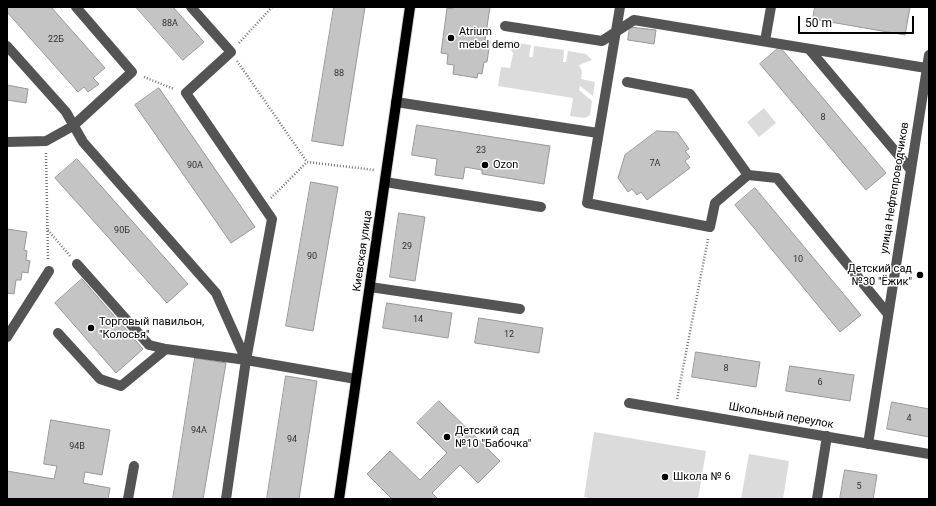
<!DOCTYPE html>
<html>
<head>
<meta charset="utf-8">
<style>
	body { margin:0 }
	#map { position:relative; width:936px; height:506px; overflow:hidden; background:#fff; font-family:Roboto,sans-serif }
	canvas { display:block }
	.frame { position:absolute; inset:0; border:8px solid #000; pointer-events:none }
	.scale { position:absolute; left:798px; top:16px; width:116px; height:18px; box-sizing:border-box; border:2px solid #000; border-top:0; padding-left:5px; font-size:12px; line-height:14px; white-space:nowrap; color:#000; -webkit-text-stroke:3px #fff; paint-order:stroke }
</style>
</head>
<body>
<div id="map">
<canvas width="936" height="506"></canvas>
<div class="frame"></div>
<div class="scale">50 m</div>
</div>
<script>
const ctx = document.querySelector('canvas').getContext('2d');
ctx.lineJoin = 'round';
function paint(path, color) { ctx.fillStyle = color; ctx.fill(path, 'evenodd'); }
function stroke(path, color, width, dash) { ctx.strokeStyle = color; ctx.lineWidth = width; ctx.lineCap = dash ? 'butt' : 'round'; ctx.setLineDash(dash || []); ctx.stroke(path); }
function drawText(font, color, halo, rows, align = 'center') {
  ctx.font = font + ' Roboto,sans-serif'; ctx.lineWidth = 3; ctx.setLineDash([]); ctx.textBaseline = 'middle'; ctx.strokeStyle = halo; ctx.fillStyle = color; for (const [text, x, y, turn = 0] of rows) {
    ctx.save(); ctx.translate(x, y); ctx.rotate((+turn || 0) * Math.PI / 180); ctx.textAlign = isNaN(turn) ? turn : align; if (halo) ctx.strokeText(text, 0, 0); ctx.fillText(text, 0, 0); ctx.restore();
  }
}
paint(new Path2D(`
	M504,41L531,45L529,57H533L534,46L564,50L563,62H566L568,51L586,54L592,60L579,65L582,71L581,79L595,82L593,96L580,86L579,90L592,101L590,115L585,118L570,116L573,98L498,86L501,67L510,68L513,54H514Z
	M764,108L776,123L759,137L747,122Z
	M594,432L706,451L698,499H593L584,497Z
	M749,454L789,461L783,499H741Z`), '#dbdbdb');
const building = new Path2D(`
	M7,7H51L105,68L93,78L99,84L88,92L84,87L78,92L7,12Z
	M136,7H173L204,42L183,60Z
	M334,7H365L343,146L312,141Z
	M452,7H490L485,40L490,41L487,62H484L482,74L478,73L477,78L453,74L454,65L447,64L448,54L441,53L447,8L452,9Z
	M815,7H910L905,35L813,19Z
	M630,27L656,30L654,44L628,40Z
	M780,47L886,173L866,190L760,64Z
	M7,85L28,89L26,103L7,100Z
	M159,88L255,227L231,243L135,105Z
	M417,125L550,146L544,184L482,174V170L465,167L463,179L435,175L437,159L412,155Z
	M657,131L677,132L689,149L685,151L690,157L685,161L690,168L647,200L641,192L637,195L632,189L628,192L618,178L625,155Z
	M77,159L188,284L167,303L55,178Z
	M311,182L338,187L313,331L286,326Z
	M755,188L861,315L840,332L735,205Z
	M399,213L425,217L415,281L390,277Z
	M7,229L27,232L24,250L27,251L26,260L30,261L28,273L22,272L21,280H16L14,294L7,293Z
	M82,279L143,349L116,373L55,303Z
	M387,303L452,313L448,338L383,328Z
	M479,318L543,328L539,353L475,343Z
	M696,352L760,362L756,387L692,377Z
	M195,358L226,363L203,499H173Z
	M790,366L854,375L850,401L786,391Z
	M286,376L317,381L299,499H267Z
	M439,401L500,461L478,483L460,465L432,493L438,499H392L367,474L390,451L420,480L447,453L417,423Z
	M892,402L929,409V437L887,429Z
	M51,420L110,430L102,475L85,472L83,483L110,488L108,499H7V471L54,479L57,466L44,464Z
	M845,470L877,475L873,499H840Z`);
paint(building, '#c4c4c4');
stroke(building, '#989898', 1);
const major = new Path2D(`
	M339,499L410,7`);
stroke(major, '#dbdbdb', 12);
stroke(new Path2D(`
	M239,43L272,7
	M237,61L307,162L375,170
	M144,77L174,89
	M46,153L48,260
	M271,198L307,162
	M48,230L70,256
	M677,399L708,239`), '#767676', 2.5, [1, 2]);
stroke(new Path2D(`
	M191,7L231,52L186,93L272,219L246,360L226,499
	M620,7L587,203L710,227L715,203L748,175L777,178L888,314
	M505,26L602,41L634,20L926,68
	M765,41L771,7
	M7,46L66,112L83,142L216,293L246,360
	M809,49L911,170
	M627,82L690,94L748,175
	M396,102L598,133
	M7,142L46,141L73,126L132,72L76,7
	M385,182L541,207
	M77,264L149,345L166,349
	M370,287L520,309
	M58,333L100,379L121,386L166,349L246,360L356,379
	M7,337L49,271
	M629,403L929,454
	M868,444L929,55
	M128,499L134,466
	M817,499L827,436`), '#545454', 10);
stroke(major, '#000', 10);
for (const [x, y, r, color] of [
	[451,38,4,"#000"],
	[485,165,4,"#000"],
	[920,275,4,"#000"],
	[91,328,4,"#000"],
	[447,437,4,"#000"],
	[665,477,4,"#000"]
]) { const dot = new Path2D(); dot.arc(x, y, r, 0, 2 * Math.PI); ctx.fillStyle = color; ctx.fill(dot); stroke(dot, '#fff', 1.5); }
drawText('9px', '#313131', null, [
	["88А",170,24],
	["22Б",56,40],
	["88",339,74],
	["8",823,118],
	["23",481,151],
	["7А",655,164],
	["90А",195,166],
	["90Б",122,231],
	["29",407,247],
	["90",312,257],
	["10",798,260],
	["14",418,320],
	["12",509,335],
	["8",726,369],
	["6",820,383],
	["4",909,419],
	["94А",199,431],
	["94",292,440],
	["94В",77,447],
	["5",859,487]
]);
drawText('11px', '#000', '#fff', [
	["Atrium",459,32],
	["mebel demo",459,45],
	["Ozon",493,165],
	["Детский сад",912,269,"right"],
	["№30 \"Ёжик\"",912,282,"right"],
	["Торговый павильон,",99,322],
	["\"Колосья\"",99,335],
	["Детский сад",455,431],
	["№10 \"Бабочка\"",455,444],
	["Школа № 6",673,477]
], 'left');
drawText('11px', '#000', '#fff', [
	["улица Нефтепроводчиков",895,188,-81],
	["Киевская улица",363,251,-82],
	["Школьный переулок",781,416,10]
]);
</script>
</body>
</html>
